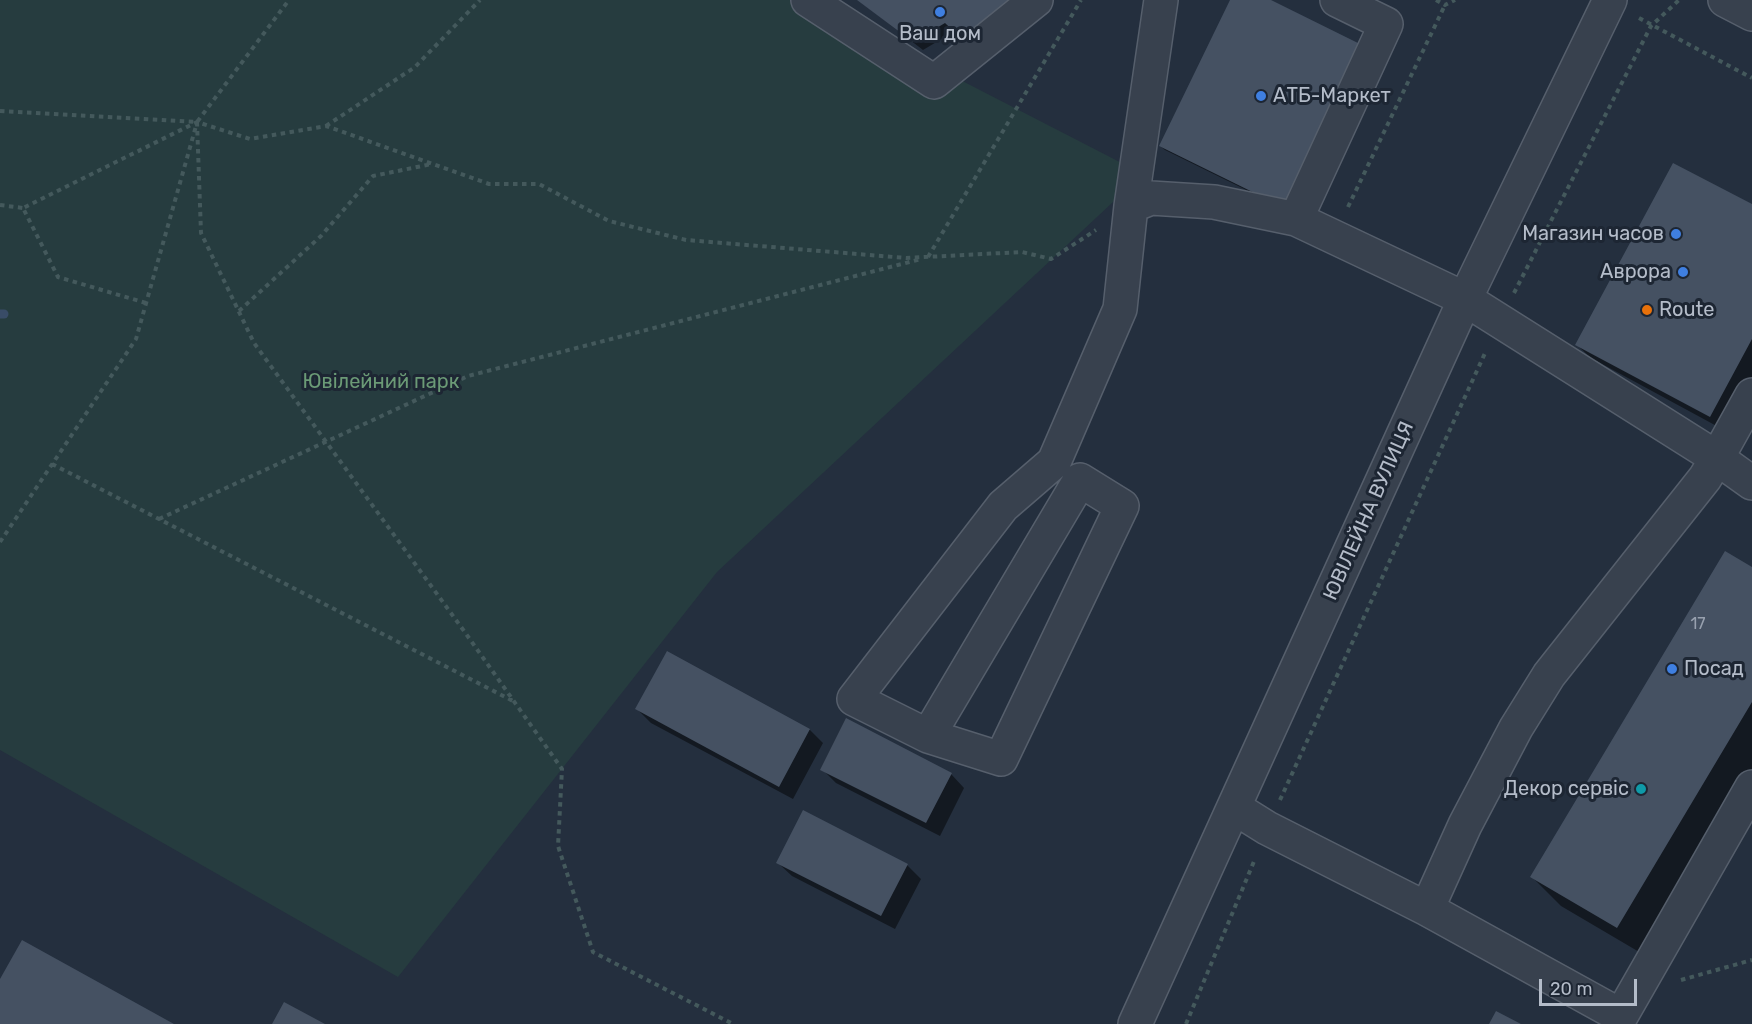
<!DOCTYPE html>
<html>
<head>
<meta charset="utf-8">
<style>
	body { margin:0 }
	#map { position:relative; width:1752px; height:1024px; overflow:hidden; background:#242f3e; font-family:Rubik,sans-serif }
	canvas { display:block }
	.scale { position:absolute; left:1539px; top:979px; width:98px; height:27px; box-sizing:border-box; border:3px solid #b4bcc9; border-top:0; padding-left:8px; font-size:18px; line-height:21px; white-space:nowrap; color:#b4bcc9; -webkit-text-stroke:4px #1d2633; paint-order:stroke }
</style>
</head>
<body>
<div id="map">
<canvas width="1752" height="1024"></canvas>
<div class="scale">20 m</div>
</div>
<script>
const ctx = document.querySelector('canvas').getContext('2d');
ctx.lineJoin = 'round';
function paint(path, color) { ctx.fillStyle = color; ctx.fill(path, 'evenodd'); }
function stroke(path, color, width, dash) { ctx.strokeStyle = color; ctx.lineWidth = width; ctx.lineCap = dash ? 'butt' : 'round'; ctx.setLineDash(dash || []); ctx.stroke(path); }
function drawText(font, color, halo, rows, align = 'center') {
  ctx.font = font + ' Rubik,sans-serif'; ctx.lineWidth = 6; ctx.setLineDash([]); ctx.textBaseline = 'middle'; ctx.strokeStyle = halo; ctx.fillStyle = color; for (const [text, x, y, turn = 0] of rows) {
    ctx.save(); ctx.translate(x, y); ctx.rotate((+turn || 0) * Math.PI / 180); ctx.textAlign = isNaN(turn) ? turn : align; if (halo) ctx.strokeText(text, 0, 0); ctx.fillText(text, 0, 0); ctx.restore();
  }
}
paint(new Path2D(`
	M0,0H805L1143,174L717,572L398,977L0,750Z`), '#263c3f');
paint(new Path2D(`
	M858,0H1041L955,31L923,50Z
	M1232,0H1267L1289,211L1165,150L1160,146Z
	M1752,206V377L1724,430L1591,358L1577,345Z
	M1752,569V779L1646,956L1561,906L1532,877Z
	M637,709L810,730L823,743L793,799L651,723Z
	M822,769L951,774L964,788L940,836L836,783Z
	M778,863L907,865L921,879L895,929L792,876Z`), '#0007');
stroke(new Path2D(`
	M0,314H4`), '#394c67', 9);
paint(new Path2D(`
	M857,0H1021L967,44L945,23L913,42Z
	M1230,0H1271L1364,46L1285,208L1159,146Z
	M1673,163L1752,204V339L1710,417L1575,345Z
	M1725,551L1752,567V702L1617,928L1530,877Z
	M667,651L810,729L779,787L635,709Z
	M846,718L952,773L926,823L820,770Z
	M803,810L908,864L881,916L776,863Z
	M22,940L174,1024H0V979Z
	M284,1002L325,1024H272Z
	M1496,1011L1521,1024H1489Z`), '#455162');
const minor = new Path2D(`
	M808,0L934,82L1036,0
	M1337,0L1386,24L1296,219L1465,299L1717,458L1705,478L1549,675L1516,728L1465,825L1427,909
	M1725,0L1752,14
	M1131,206L1151,198L1214,202L1296,219
	M1752,395L1717,458L1752,483
	M928,736L1001,759L1122,506L1080,480L928,736L854,699L1003,506L1054,462L1120,309L1131,206L1161,0
	M1235,808L1267,828L1427,909L1621,1016L1752,787
	M1135,1024L1465,299L1610,0`);
stroke(minor, '#565f6c', 36);
stroke(new Path2D(`
	M1436,0L1445,5L1455,0
	M1639,18L1752,78
	M0,111L197,122L289,0
	M197,122L201,233L254,343L464,631L562,769L558,846L593,952L733,1024
	M326,126L415,67L480,0
	M0,205L23,208
	M1348,207L1445,5
	M928,257L1081,0
	M1514,293L1651,26L1679,0
	M146,303L58,277L23,208L197,122L250,139L326,126L489,184H539L609,221L686,240L906,258L1022,252L1051,259L1096,230
	M239,311L321,236L373,176L432,164
	M52,464L513,701
	M159,519L468,376L921,259
	M0,542L136,339L196,126
	M1280,800L1486,351
	M1681,980L1752,960
	M1186,1024L1255,859`), '#44595c', 4, [4.5, 4.5]);
stroke(minor, '#38414e', 33);
for (const [x, y, r, color] of [
	[940,12,6,"#3f7fe0"],
	[1261,96,6,"#3f7fe0"],
	[1676,234,6,"#3f7fe0"],
	[1683,272,6,"#3f7fe0"],
	[1647,310,6,"#e8710a"],
	[1672,669,6,"#3f7fe0"],
	[1641,789,6,"#0f9aa8"]
]) { const dot = new Path2D(); dot.arc(x, y, r, 0, 2 * Math.PI); ctx.fillStyle = color; ctx.fill(dot); stroke(dot, '#1d2633', 2); }
drawText('16px', '#98a1af', null, [
	["17",1698,624]
]);
drawText('20px', '#b4bcc9', '#1d2633', [
	["Ваш дом",940,34,"center"],
	["АТБ-Маркет",1273,96],
	["Магазин часов",1664,234,"right"],
	["Аврора",1671,272,"right"],
	["Route",1659,310],
	["Посад",1684,669],
	["Декор сервіс",1629,789,"right"]
], 'left');
drawText('20px', '#6b9a76', '#1d2633', [
	["Ювілейний парк",381,382]
]);
drawText('20px', '#b4bcc9', '#1d2633', [
	["ЮВІЛЕЙНА ВУЛИЦЯ",1369,511,-66]
]);
</script>
</body>
</html>
